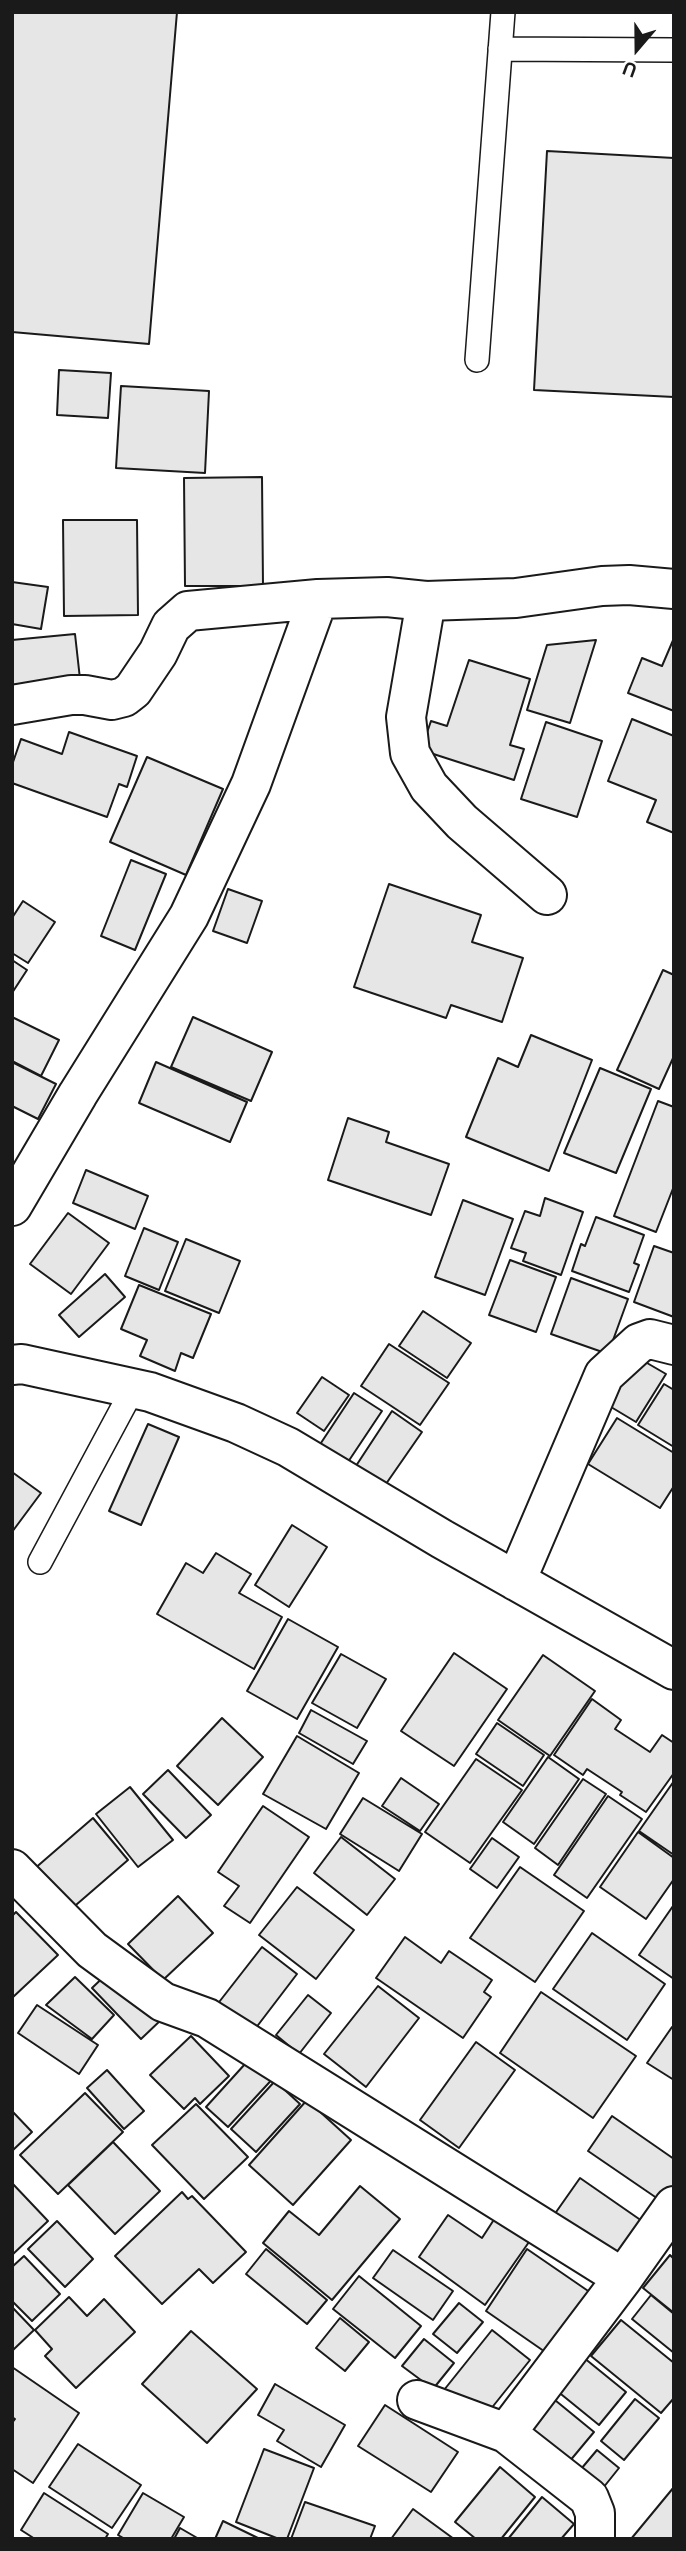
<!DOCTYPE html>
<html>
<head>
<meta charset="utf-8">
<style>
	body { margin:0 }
	#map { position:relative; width:686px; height:2551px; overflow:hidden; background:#fff; font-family:Figtree,sans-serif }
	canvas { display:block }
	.frame { position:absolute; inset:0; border:14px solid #1a1a1a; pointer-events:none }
	.north { position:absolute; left:602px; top:14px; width:70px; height:70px; -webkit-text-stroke:5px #fff; paint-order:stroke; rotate:200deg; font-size:19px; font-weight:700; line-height:28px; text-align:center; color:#1a1a1a }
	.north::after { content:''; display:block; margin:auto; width:24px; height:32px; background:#1a1a1a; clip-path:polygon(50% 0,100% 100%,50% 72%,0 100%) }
</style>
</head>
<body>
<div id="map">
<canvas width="686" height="2551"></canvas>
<div class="frame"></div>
<div class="north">U</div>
</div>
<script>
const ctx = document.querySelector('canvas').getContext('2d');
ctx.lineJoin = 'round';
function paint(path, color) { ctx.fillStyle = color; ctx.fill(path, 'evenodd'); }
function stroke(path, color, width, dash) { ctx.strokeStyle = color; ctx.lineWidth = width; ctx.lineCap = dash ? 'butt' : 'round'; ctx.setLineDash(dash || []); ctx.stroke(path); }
const building = new Path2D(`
	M12,12H177L149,344L12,332Z
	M547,151L674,158V397L534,390Z
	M59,370L111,373L108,418L57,415Z
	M121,386L209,391L205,473L116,468Z
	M262,477L263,586H185L184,478Z
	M63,520H137L138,615L64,616Z
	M12,582L48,587L41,629L12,624Z
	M75,634L80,679L12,685V640Z
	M674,638V711L628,693L642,658L662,666Z
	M596,640L570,723L527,710L547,645Z
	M469,660L530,679L510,745L524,749L514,780L421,750L431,721L447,726Z
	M632,719L674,736V833L647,822L656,800L608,781Z
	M546,722L602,741L577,817L521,799Z
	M69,732L137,756L127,787L119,784L107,817L12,783V765L21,739L62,754Z
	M147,757L223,789L186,875L110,842Z
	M131,860L166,874L135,950L101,936Z
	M389,884L481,915L472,942L523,958L502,1022L451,1005L446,1018L354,987Z
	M228,889L262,901L247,943L213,931Z
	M23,901L55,922L28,963L12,953V918Z
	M12,960L27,970L12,993Z
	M663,970L674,975V1056L659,1089L617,1070Z
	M12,1017L59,1040L41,1076L12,1061Z
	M193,1017L272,1052L251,1101L171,1067Z
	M531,1035L592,1060L549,1171L466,1137L498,1058L518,1067Z
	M12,1062L56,1084L38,1119L12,1106Z
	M156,1062L247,1102L230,1142L139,1103Z
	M600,1068L651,1089L616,1173L564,1153Z
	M658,1101L674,1107V1186L656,1232L614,1216Z
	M348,1118L389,1132L386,1142L449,1164L431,1215L328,1180Z
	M86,1170L148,1196L135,1229L73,1203Z
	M545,1198L583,1212L561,1275L523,1261L526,1253L511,1248L525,1211L540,1216Z
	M463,1200L513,1219L485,1295L435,1277Z
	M68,1213L109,1243L71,1294L30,1264Z
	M596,1217L644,1235L634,1263L639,1265L629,1292L572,1271L581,1244L585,1246Z
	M144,1228L178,1242L159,1290L125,1276Z
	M186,1239L240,1261L219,1313L165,1291Z
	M654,1246L674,1253V1317L634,1302Z
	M510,1260L556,1277L536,1332L489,1315Z
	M105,1274L125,1297L79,1337L59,1315Z
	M571,1278L628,1299L608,1354L551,1334Z
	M139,1285L211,1314L193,1358L181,1353L175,1371L140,1356L147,1340L121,1329Z
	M423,1311L471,1343L447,1378L399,1346Z
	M389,1344L449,1383L420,1425L361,1386Z
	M635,1356L666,1374L636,1422L606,1404Z
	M322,1377L349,1395L324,1431L297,1413Z
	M664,1384L674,1390V1447L638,1425Z
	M354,1393L382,1411L340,1474L313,1455Z
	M392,1411L422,1432L379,1494L350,1475Z
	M617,1418L674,1453V1486L660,1508L588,1464Z
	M148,1424L179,1437L141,1525L109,1511Z
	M12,1472L41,1493L12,1532Z
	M292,1525L327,1547L289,1607L255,1585Z
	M216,1553L251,1574L239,1593L282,1617L254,1669L157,1614L186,1563L203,1573Z
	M288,1619L338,1647L297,1719L247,1691Z
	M454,1653L507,1689L454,1766L401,1731Z
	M341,1654L386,1679L357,1728L312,1703Z
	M543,1655L595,1691L550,1756L498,1720Z
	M592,1699L621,1720L615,1729L650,1752L662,1735L674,1743V1773L646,1812L620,1795L622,1792L587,1769L583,1775L554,1755Z
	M311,1710L367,1741L353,1764L299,1733Z
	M222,1718L263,1757L218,1805L177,1766Z
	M497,1723L544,1755L523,1786L476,1754Z
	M297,1736L359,1773L326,1829L263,1794Z
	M548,1757L579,1779L534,1844L503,1822Z
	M476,1759L522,1790L470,1863L425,1832Z
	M168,1770L211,1815L186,1838L143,1794Z
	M401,1778L439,1804L420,1831L382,1806Z
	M583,1779L606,1794L558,1865L535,1848Z
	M674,1781V1855L639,1831Z
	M130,1787L173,1840L138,1867L96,1814Z
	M608,1796L642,1819L587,1898L554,1875Z
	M363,1798L422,1834L399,1871L340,1834Z
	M263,1806L309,1837L250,1923L224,1906L239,1886L218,1872Z
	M93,1818L128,1860L69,1911L33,1870Z
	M638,1832L674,1858V1879L646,1919L600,1887Z
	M341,1837L395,1879L367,1915L314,1873Z
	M492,1838L519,1857L497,1888L470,1869Z
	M520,1867L584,1911L535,1982L470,1938Z
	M297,1887L354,1930L316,1979L259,1935Z
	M178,1896L213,1933L163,1980L128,1944Z
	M673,1906L674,1907V1979L639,1955Z
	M16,1912L58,1955L12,1998V1916Z
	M592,1933L665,1984L627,2040L553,1989Z
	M405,1937L441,1963L449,1951L492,1980L484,1992L491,1997L463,2038L376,1978Z
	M262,1947L297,1974L252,2033L216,2006Z
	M114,1967L163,2018L141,2039L92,1988Z
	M75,1977L114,2015L92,2039L46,2005Z
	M378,1986L419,2018L366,2087L324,2054Z
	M541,1992L636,2056L593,2118L500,2053Z
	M308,1995L331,2013L299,2054L276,2035Z
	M37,2005L98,2045L79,2074L18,2033Z
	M672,2027L674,2029V2080L647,2063Z
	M191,2036L229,2076L200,2104L195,2098L184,2109L150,2075Z
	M476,2042L515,2070L459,2148L420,2120Z
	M255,2053L278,2073L228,2127L206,2107Z
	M107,2070L144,2111L124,2129L87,2088Z
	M275,2081L300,2104L256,2152L231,2129Z
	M85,2093L123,2132L58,2194L20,2155Z
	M307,2100L351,2140L293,2205L249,2165Z
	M196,2104L248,2157L204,2199L152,2145Z
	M12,2111L32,2132L12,2151Z
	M612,2116L674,2159V2189L664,2203L588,2151Z
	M113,2142L160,2191L115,2234L68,2185Z
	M580,2178L642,2221L617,2258L554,2215Z
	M12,2183L48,2221L12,2255Z
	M360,2186L400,2219L332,2300L263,2243L289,2211L319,2235Z
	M182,2192L188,2199L192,2196L246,2252L213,2283L199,2269L162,2304L115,2256Z
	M448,2215L482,2238L495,2218L529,2242L485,2305L419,2257Z
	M57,2221L93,2259L65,2287L28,2249Z
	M266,2249L327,2300L307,2324L246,2274Z
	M527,2249L594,2295L551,2356L486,2311Z
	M393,2250L453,2291L433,2320L373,2278Z
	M670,2255L674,2259V2313L643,2288Z
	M24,2256L60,2294L32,2321L12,2301V2267Z
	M359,2276L421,2326L395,2358L333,2309Z
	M651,2295L674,2314V2353L632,2319Z
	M69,2297L87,2316L104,2299L135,2332L76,2388L45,2356L52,2349L35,2330Z
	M459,2303L483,2322L457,2353L433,2334Z
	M12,2307L34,2330L13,2350L12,2349Z
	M340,2318L369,2342L345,2371L316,2348Z
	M621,2320L674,2363V2398L661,2413L591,2356Z
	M492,2330L530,2360L482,2420L444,2390Z
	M191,2331L257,2389L207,2443L142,2384Z
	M424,2339L454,2363L433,2389L402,2366Z
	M578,2353L626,2392L599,2425L551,2386Z
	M12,2367L79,2413L33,2483L12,2469V2423L15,2419L12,2417Z
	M275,2384L345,2425L321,2467L277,2441L284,2430L258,2415Z
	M550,2396L594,2432L564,2468L520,2431Z
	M635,2399L659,2418L624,2460L601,2441Z
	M385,2405L458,2452L431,2492L358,2446Z
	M78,2444L141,2485L112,2528L49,2487Z
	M264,2449L314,2468L287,2539H279L236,2522Z
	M597,2450L619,2468L599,2493L576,2475Z
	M500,2467L535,2497L501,2539H476L455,2522Z
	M674,2487V2539H631Z
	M44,2493L108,2534L105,2539H35L21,2530Z
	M143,2493L184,2517L171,2539H125L118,2535Z
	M542,2497L574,2524L561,2539H508Z
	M305,2502L375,2526L370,2539H291Z
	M413,2509L454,2539H391Z
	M223,2521L260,2539H215Z
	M180,2528L199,2539H174Z`);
paint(building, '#e6e6e6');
stroke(building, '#1a1a1a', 2);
const service = new Path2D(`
	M500,49L674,50
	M477,360L503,12
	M40,1562L128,1398L138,1390`);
const minor = new Path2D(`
	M426,601L406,717L410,753L429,787L462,822L547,895
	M12,705L71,695H85L112,700L124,697L133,690L158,653L171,626L188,611L318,599L387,597L426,601L516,598L602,586L629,585L674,589
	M12,1206L78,1094L189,916L251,784L318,599
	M12,1365L22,1364L150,1392L236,1423L288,1447L442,1539L674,1670
	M516,1581L604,1375L639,1343L650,1339L674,1345
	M12,1869L92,1950L163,2002L207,2018L623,2278
	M417,2400L506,2433L589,2498L595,2513V2539
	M506,2433L623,2278L674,2206`);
stroke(service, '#1a1a1a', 26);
stroke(minor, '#1a1a1a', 42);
stroke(service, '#fff', 23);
stroke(minor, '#fff', 38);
</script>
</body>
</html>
